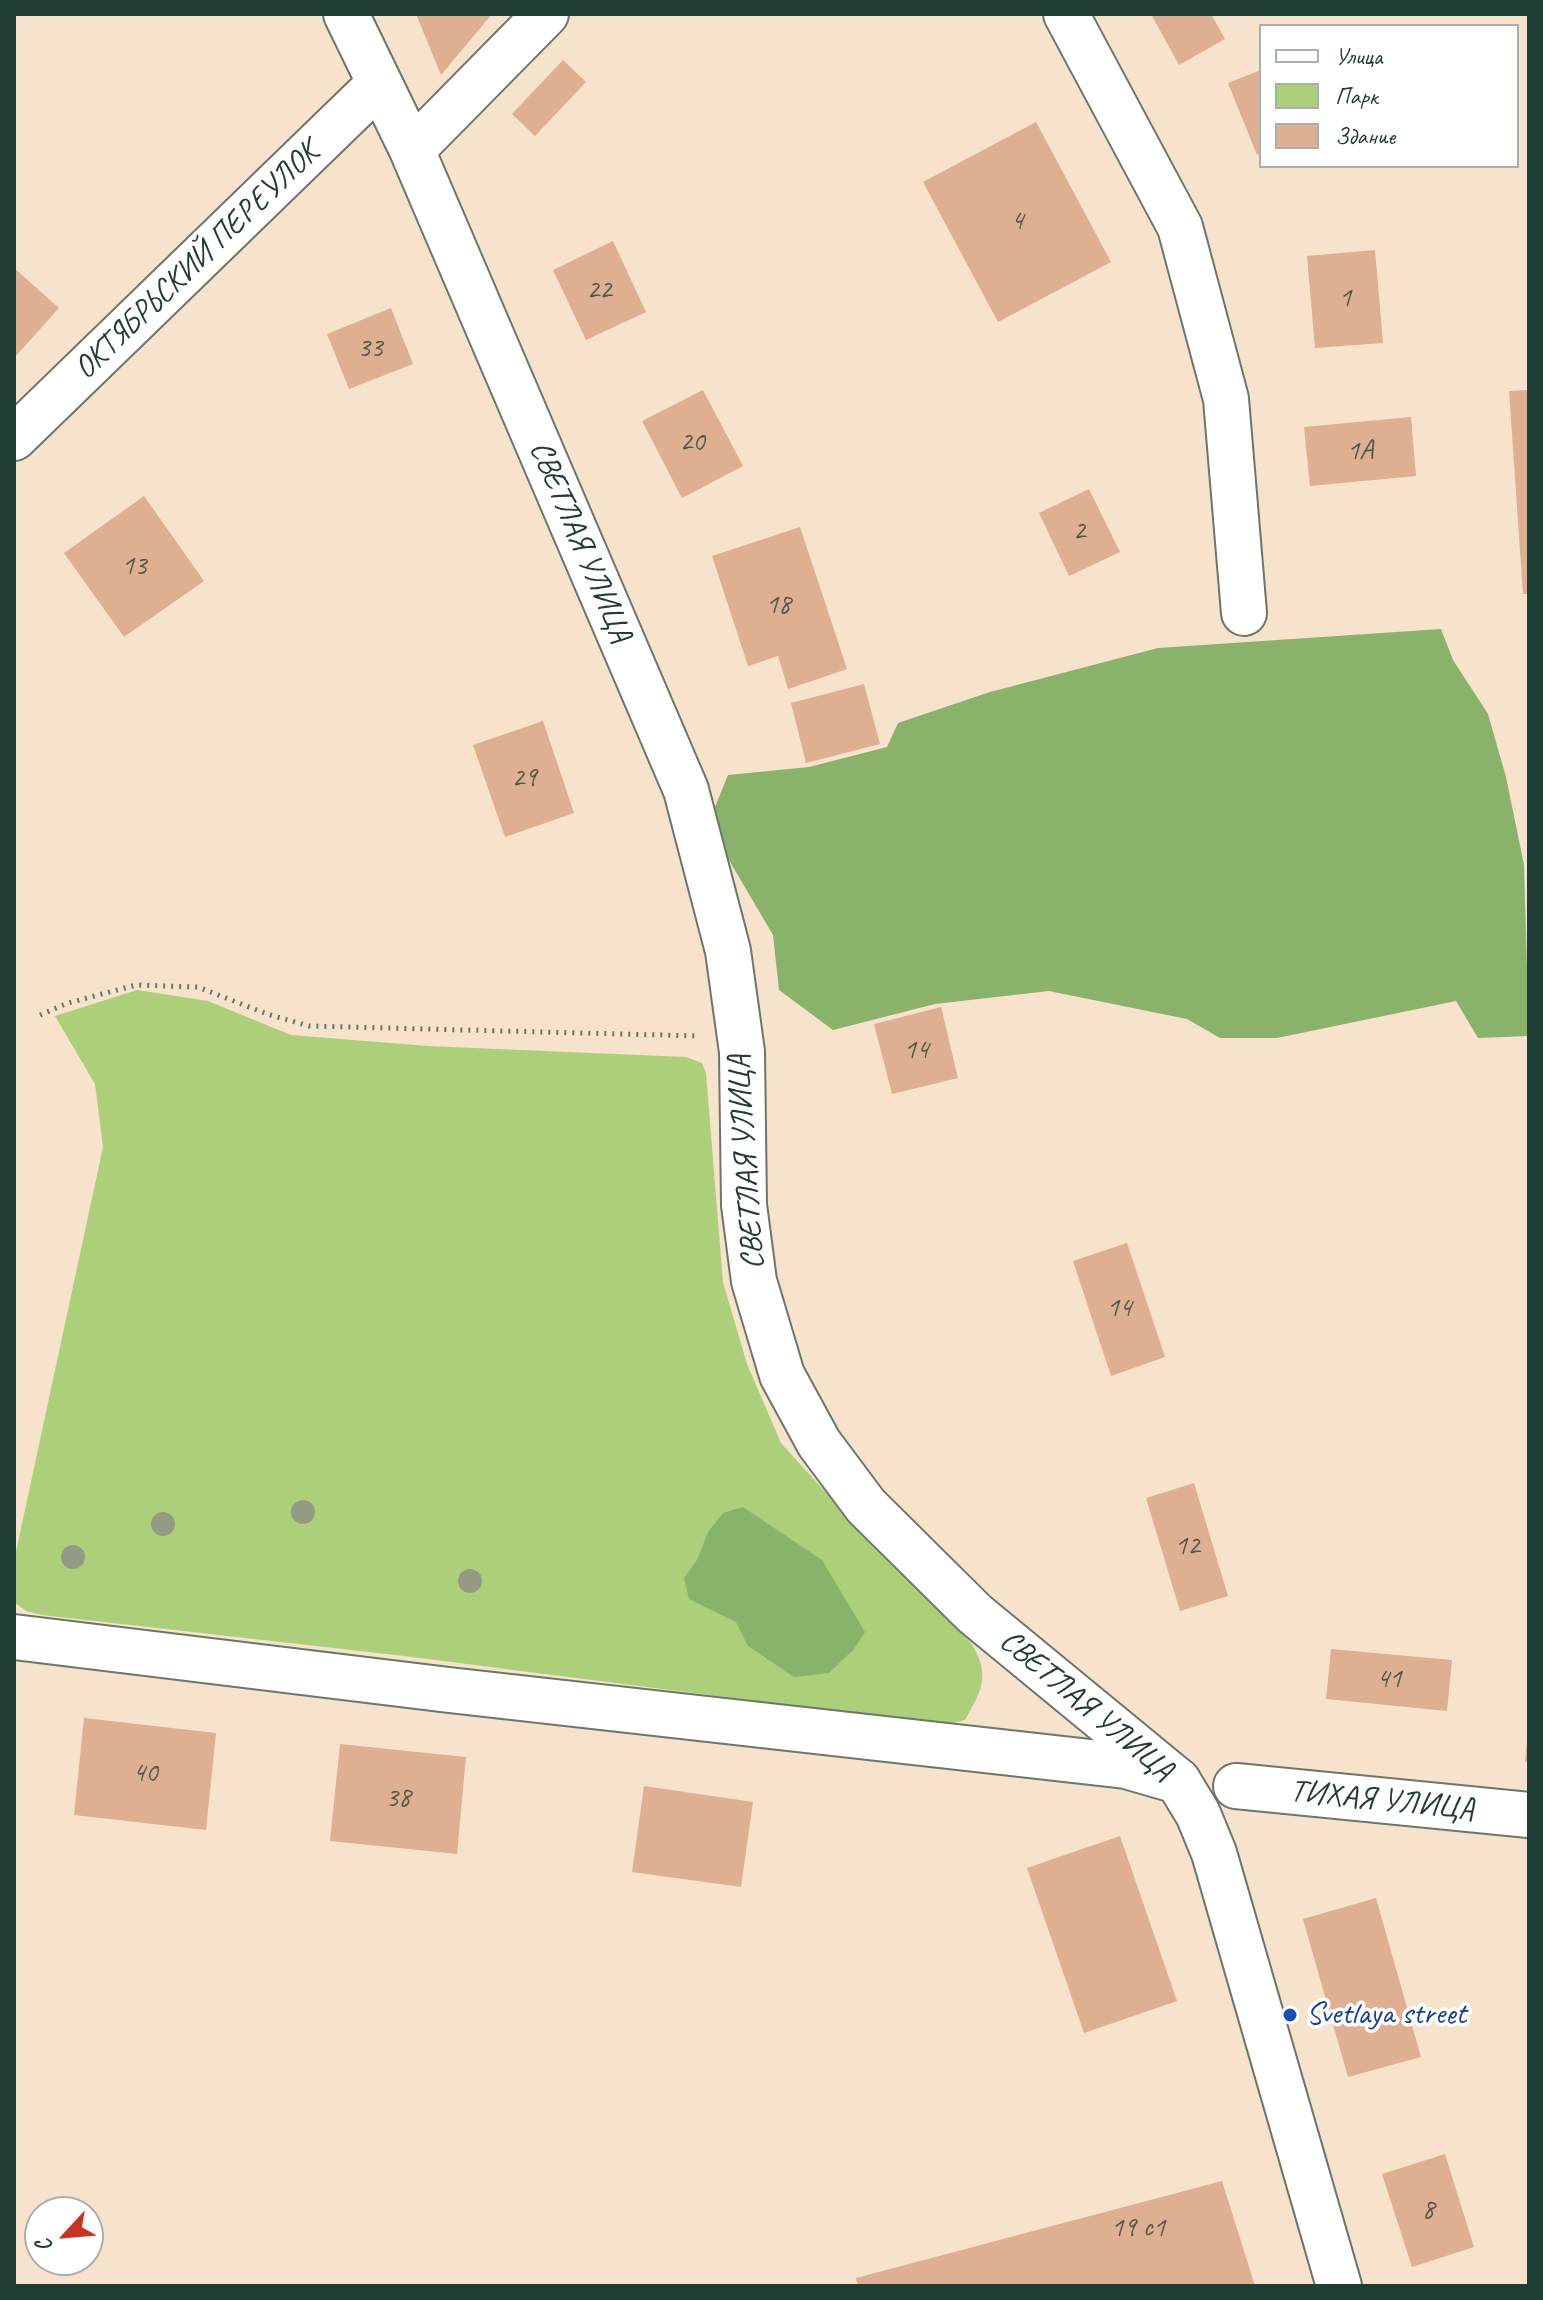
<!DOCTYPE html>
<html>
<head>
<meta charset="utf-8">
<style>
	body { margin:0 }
	#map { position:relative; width:1543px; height:2300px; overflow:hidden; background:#f7e2cb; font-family:Caveat,sans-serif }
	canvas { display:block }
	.frame { position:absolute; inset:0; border:16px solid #1f3d34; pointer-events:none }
	.legend { position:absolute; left:1259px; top:24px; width:260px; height:144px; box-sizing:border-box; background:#fff; border:2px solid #a5b1ae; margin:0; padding:10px 14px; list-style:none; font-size:24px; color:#1f3d34 }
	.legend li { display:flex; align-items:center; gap:16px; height:40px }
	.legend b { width:40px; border:2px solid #a5b1ae }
	.north { position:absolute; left:24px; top:2196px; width:80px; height:80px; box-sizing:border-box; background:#fff; border:2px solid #a5b1ae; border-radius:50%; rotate:244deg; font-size:22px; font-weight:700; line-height:32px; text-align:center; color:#1f3d34 }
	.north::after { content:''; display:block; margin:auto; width:28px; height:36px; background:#c8321e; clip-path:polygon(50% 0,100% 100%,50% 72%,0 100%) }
</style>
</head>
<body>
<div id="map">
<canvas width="1543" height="2300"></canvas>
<div class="frame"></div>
<ul class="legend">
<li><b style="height:10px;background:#fff"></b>Улица</li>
<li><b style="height:22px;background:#acd07a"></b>Парк</li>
<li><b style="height:22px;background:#deaf90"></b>Здание</li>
</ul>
<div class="north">С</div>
</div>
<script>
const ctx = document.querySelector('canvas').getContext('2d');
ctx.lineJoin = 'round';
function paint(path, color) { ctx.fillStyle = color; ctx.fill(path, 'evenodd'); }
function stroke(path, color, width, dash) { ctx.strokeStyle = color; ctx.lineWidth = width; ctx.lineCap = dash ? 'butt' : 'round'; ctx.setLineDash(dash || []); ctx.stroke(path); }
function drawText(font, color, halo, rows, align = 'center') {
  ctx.font = font + ' Caveat,sans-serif'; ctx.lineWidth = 7; ctx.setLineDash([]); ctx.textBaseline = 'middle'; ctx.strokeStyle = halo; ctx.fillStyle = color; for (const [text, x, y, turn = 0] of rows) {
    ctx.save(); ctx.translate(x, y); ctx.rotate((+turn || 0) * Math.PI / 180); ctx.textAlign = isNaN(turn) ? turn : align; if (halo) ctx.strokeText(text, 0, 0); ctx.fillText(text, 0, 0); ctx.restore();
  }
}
paint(new Path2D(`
	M137,990L208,1001L291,1035L428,1046L686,1057L702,1063L706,1073L723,1282L747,1364L781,1443L879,1551L971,1643C991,1675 982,1690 965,1720L944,1725L404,1656L42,1615L26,1611L14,1602V1561L103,1147L95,1084L55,1016Z`), '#acd07a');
paint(new Path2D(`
	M1441,629L1453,660L1488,714L1506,777L1524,865L1529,1036L1478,1038L1456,1001L1277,1038H1220L1187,1019L1049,991L935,1004L833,1030L779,990L773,935L726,855L715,807L728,775L809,767L887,747L898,723L990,692L1158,648Z
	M743,1507L822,1560L865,1632L854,1649L829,1673L794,1677L748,1646L736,1622L689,1599L684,1578L697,1560L708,1532L723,1513Z`), '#89b26a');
paint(new Path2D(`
	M416,14H492L441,75Z
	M1151,14H1211L1225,39L1179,65Z
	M563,60L586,82L535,136L512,114Z
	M1261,70V153L1257,155L1228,83Z
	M1036,122L1111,262L998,322L923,182Z
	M613,241L646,312L586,340L553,270Z
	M1375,250L1383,343L1315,348L1307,256Z
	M14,268L59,308L14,358Z
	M391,308L413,364L349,389L327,334Z
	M703,390L743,466L682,498L642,421Z
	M1529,390V594H1523L1509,391Z
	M1411,417L1416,476L1310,486L1304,427Z
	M1089,489L1120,552L1069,576L1039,513Z
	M144,496L204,581L124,637L64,553Z
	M800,527L847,669L788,689L778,656L748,666L712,556Z
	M864,684L880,744L806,763L791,703Z
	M543,721L574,813L505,837L473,745Z
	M941,1007L958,1078L892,1094L874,1024Z
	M1127,1243L1165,1357L1111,1376L1073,1261Z
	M1194,1483L1228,1596L1180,1611L1146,1498Z
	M1331,1649L1452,1660L1447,1711L1326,1699Z
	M84,1718L216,1733L206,1830L74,1815Z
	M1527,1741H1529V1762H1525Z
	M340,1744L466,1757L457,1854L330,1841Z
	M644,1786L753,1802L741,1887L632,1872Z
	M1120,1836L1177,2001L1084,2033L1027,1868Z
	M1376,1898L1421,2057L1348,2077L1303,1919Z
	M1445,2154L1474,2247L1412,2267L1382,2174Z
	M1222,2181L1255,2286H858L856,2278Z`), '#deaf90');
const minor = new Path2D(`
	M346,14L412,150L686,790L728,951L742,1052L744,1205L754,1281L782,1375L819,1443L866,1506L975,1614L1178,1781
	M1066,14L1180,227L1226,399L1244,613
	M412,150L546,14
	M14,438L379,84
	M1236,1786L1529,1815`);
const tertiary = new Path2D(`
	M14,1637L449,1690L1126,1766L1178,1781L1198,1814L1214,1853L1339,2286`);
stroke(minor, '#6b7769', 48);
stroke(tertiary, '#6b7769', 48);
stroke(new Path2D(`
	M40,1015L68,1003L136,985L198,987L267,1014L309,1026L699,1036`), '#6b7769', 5, [2, 6]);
stroke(minor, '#fff', 44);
stroke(tertiary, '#fff', 44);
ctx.fillStyle = '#939c82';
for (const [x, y] of [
	[303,1512],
	[163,1524],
	[73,1557],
	[470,1581]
]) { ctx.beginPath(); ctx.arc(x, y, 12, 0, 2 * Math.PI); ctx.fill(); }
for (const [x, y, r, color] of [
	[1290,2015,8,"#1a4fb4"]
]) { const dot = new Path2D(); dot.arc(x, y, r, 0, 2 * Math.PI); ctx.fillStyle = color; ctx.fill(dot); stroke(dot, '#fff', 3); }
drawText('28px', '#4f5a4b', null, [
	["4",1017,222],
	["22",599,291],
	["1",1345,299],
	["33",370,349],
	["20",692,443],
	["1А",1360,452],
	["2",1079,532],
	["13",134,567],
	["18",778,606],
	["29",524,779],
	["14",916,1051],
	["14",1119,1309],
	["12",1187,1547],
	["41",1389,1680],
	["40",145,1774],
	["38",398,1799],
	["8",1428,2211],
	["19 с1",1138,2229]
]);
drawText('32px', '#1f3d34', '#fff', [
	["ОКТЯБРЬСКИЙ ПЕРЕУЛОК",197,261,-44],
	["СВЕТЛАЯ УЛИЦА",580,542,67],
	["СВЕТЛАЯ УЛИЦА",747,1162,-94],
	["СВЕТЛАЯ УЛИЦА",1086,1706,40],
	["ТИХАЯ УЛИЦА",1382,1801,6]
]);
drawText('32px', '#164399', '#fff', [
	["Svetlaya street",1306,2015]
], 'left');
</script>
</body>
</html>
